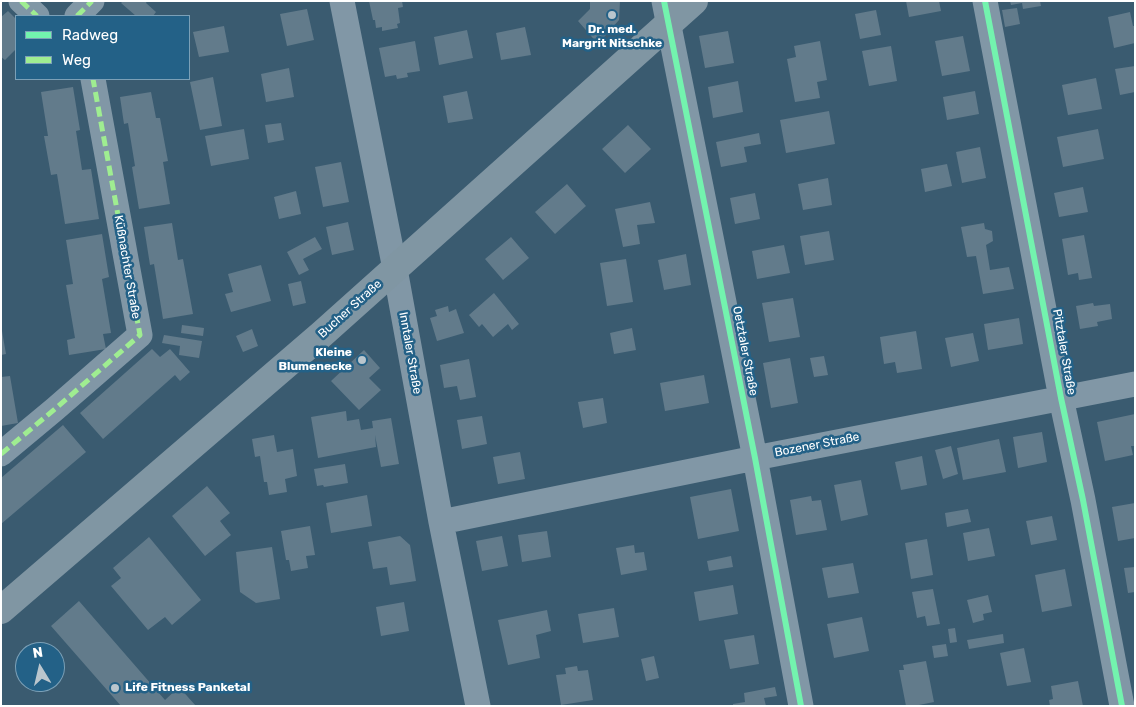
<!DOCTYPE html>
<html>
<head>
<meta charset="utf-8">
<style>
	body { margin:0 }
	#map { position:relative; width:1136px; height:707px; overflow:hidden; background:#3a5b70; font-family:Rubik,sans-serif }
	canvas { display:block }
	.frame { position:absolute; inset:0; border:2px solid #fff; pointer-events:none }
	.legend { position:absolute; left:15px; top:15px; width:175px; height:65px; box-sizing:border-box; background:#236187; border:1px solid #7ba0b7; margin:0; padding:6px 9px; list-style:none; font-size:15px; color:#fff }
	.legend li { display:flex; align-items:center; gap:10px; height:25px }
	.legend b { width:25px; border:1px solid #7ba0b7 }
	.north { position:absolute; left:15px; top:642px; width:50px; height:50px; box-sizing:border-box; background:#236187; border:1px solid #7ba0b7; border-radius:50%; rotate:351deg; font-size:14px; font-weight:700; line-height:20px; text-align:center; color:#fff }
	.north::after { content:''; display:block; margin:auto; width:18px; height:22px; background:#bac6cd; clip-path:polygon(50% 0,100% 100%,50% 72%,0 100%) }
</style>
</head>
<body>
<div id="map">
<canvas width="1136" height="707"></canvas>
<div class="frame"></div>
<ul class="legend">
<li><b style="height:6px;background:#73f3ae"></b>Radweg</li>
<li><b style="height:6px;background:#9fed91"></b>Weg</li>
</ul>
<div class="north">N</div>
</div>
<script>
const ctx = document.querySelector('canvas').getContext('2d');
ctx.lineJoin = 'round';
function paint(path, color) { ctx.fillStyle = color; ctx.fill(path, 'evenodd'); }
function stroke(path, color, width, dash) { ctx.strokeStyle = color; ctx.lineWidth = width; ctx.lineCap = dash ? 'butt' : 'round'; ctx.setLineDash(dash || []); ctx.stroke(path); }
function drawText(font, color, halo, rows, align = 'center') {
  ctx.font = font + ' Rubik,sans-serif'; ctx.lineWidth = 5; ctx.setLineDash([]); ctx.textBaseline = 'middle'; ctx.strokeStyle = halo; ctx.fillStyle = color; for (const [text, x, y, turn = 0] of rows) {
    ctx.save(); ctx.translate(x, y); ctx.rotate((+turn || 0) * Math.PI / 180); ctx.textAlign = isNaN(turn) ? turn : align; if (halo) ctx.strokeText(text, 0, 0); ctx.fillText(text, 0, 0); ctx.restore();
  }
}
paint(new Path2D(`
	M123,1H147L146,3L156,12L153,16H136L121,3Z
	M369,1H402L403,7L398,8L400,23L397,24L398,28L382,31V27L376,28L375,20H373Z
	M590,1H620L619,20L598,44L578,21L590,9Z
	M906,1H939L941,11L909,17Z
	M1010,1H1040L1041,6L1023,9L1022,3L1011,5Z
	M1017,8L1020,24L1005,27L1002,10Z
	M307,9L314,40L287,46L280,14Z
	M876,10L881,35L860,39L855,14Z
	M8,11L16,19V49L5,60L1,57V17Z
	M1130,12L1133,26H1135V43L1114,48L1108,17Z
	M224,26L229,52L199,57L193,32Z
	M525,27L531,55L501,60L496,33Z
	M467,30L473,58L439,65L434,37Z
	M728,31L734,63L705,68L699,36Z
	M963,36L970,71L942,76L935,41Z
	M415,41L420,71L407,73L408,77L397,79L396,75L385,77L379,48Z
	M820,41L827,80L817,82L820,98L795,102L787,59L796,57L794,46Z
	M891,46L897,81L869,86L862,51Z
	M1135,66V92L1120,95L1115,69Z
	M289,68L294,97L266,102L261,74Z
	M213,77L222,126L200,130L190,82Z
	M1096,78L1102,109L1068,115L1062,85Z
	M738,81L743,112L713,118L708,87Z
	M73,87L80,130L76,131L82,170L91,169L99,219L65,224L57,174L51,175L44,136H48L41,92Z
	M467,91L473,119L448,123L443,96Z
	M975,91L979,114L947,120L943,97Z
	M151,92L156,118H160L168,161L163,162L170,204L139,209L132,167L135,166L128,123L124,124L120,97Z
	M829,111L835,144L786,153L780,120Z
	M281,123L284,140L268,143L265,125Z
	M628,125L651,149L625,173L602,149Z
	M244,129L249,159L211,166L205,136Z
	M1098,129L1104,159L1063,167L1057,137Z
	M759,133L761,144L744,147L747,162L721,167L716,142Z
	M980,147L986,178L962,183L956,152Z
	M341,162L349,202L323,207L315,167Z
	M947,164L952,186L925,192L921,169Z
	M828,178L832,205L803,210L798,184Z
	M567,184L586,206L555,234L535,212Z
	M1083,187L1088,212L1059,217L1054,193Z
	M296,191L301,214L279,219L274,197Z
	M755,193L760,219L735,224L730,198Z
	M650,202L655,223L637,225L640,244L623,247L615,209Z
	M348,222L354,250L332,255L326,227Z
	M172,223L178,260L183,259L193,314L163,319L154,264L150,265L144,227Z
	M984,223L985,229L992,231L993,241L986,245L990,270L1009,267L1014,289L983,294L976,256L967,257L961,227Z
	M829,231L834,260L805,265L800,236Z
	M102,234L109,277L102,279L111,333L103,334L106,349L69,355L67,340L75,338L66,285L73,284L66,240Z
	M1084,235L1092,278L1079,280L1078,273L1068,275L1062,239Z
	M315,237L322,249L303,259L309,270L299,275L287,252Z
	M511,237L529,258L503,280L485,259Z
	M784,245L790,273L757,279L752,251Z
	M686,254L691,285L664,290L658,260Z
	M626,259L633,302L607,306L600,263Z
	M261,265L271,301L231,312L225,294L233,292L228,274Z
	M301,281L306,303L293,306L288,284Z
	M494,293L519,324L512,330L508,324L493,337L482,324L479,327L469,315Z
	M793,298L800,337L769,342L762,303Z
	M1093,303L1094,306L1110,304L1112,319L1097,322L1098,326L1080,329L1076,306Z
	M448,306L449,312L456,309L464,333L437,341L430,318L437,316L435,310Z
	M1019,318L1023,344L988,350L984,324Z
	M182,325L204,328L203,336L181,333Z
	M632,328L636,350L614,354L610,333Z
	M252,329L258,346L243,352L236,336Z
	M1,331H2L6,354L1,355Z
	M916,331L922,369L897,373L895,362L884,364L880,337Z
	M973,333L979,361L951,367L945,338Z
	M164,335L202,341L199,358L179,355L180,346L162,343Z
	M152,349L160,357L170,349L190,372L180,381L175,375L103,439L80,413Z
	M364,350L380,368L369,378L381,390L359,410L331,381Z
	M824,356L828,375L814,377L810,358Z
	M790,358L798,403L771,408L763,363Z
	M469,359L476,397L460,400L457,386L444,388L440,365Z
	M704,375L709,403L665,411L660,383Z
	M10,376L18,423L1,426V377Z
	M603,398L607,423L583,428L578,402Z
	M346,411L347,421L359,419L361,430L373,428L372,421L391,418L399,464L381,467L375,435L376,447L318,458L311,417Z
	M1135,414V446H1131L1133,455L1105,461L1097,422Z
	M482,416L487,444L462,449L457,420Z
	M63,425L86,452L1,524V478Z
	M1042,432L1047,462L1018,468L1013,437Z
	M274,435L277,452L293,449L297,476L285,479L287,492L269,495L267,482H264L260,456L255,457L252,439Z
	M999,439L1006,472L963,480L957,448Z
	M951,446L958,474L943,479L935,450Z
	M520,452L525,479L498,484L493,457Z
	M922,456L927,485L901,490L895,462Z
	M345,464L348,483L324,487L323,485L317,486L314,469Z
	M861,480L868,515L841,521L834,485Z
	M207,486L230,513L220,521L231,535L205,556L172,516Z
	M731,489L739,531L698,539L690,497Z
	M367,495L372,526L331,533L326,503Z
	M811,496L812,501L821,500L827,530L796,535L790,500Z
	M1135,503V538L1118,541L1112,507Z
	M968,509L971,522L947,527L945,513Z
	M1052,516L1057,540L1031,545L1026,521Z
	M310,526L315,555L306,556L308,568L291,571L289,560H286L281,531Z
	M989,528L995,556L968,561L963,533Z
	M547,531L551,557L522,562L518,535Z
	M400,536L410,545L416,581L390,585L387,567L373,569L368,542Z
	M502,536L508,566L482,571L476,541Z
	M149,537L201,600L172,625L165,617L148,630L111,586L121,578L113,568Z
	M927,539L933,575L911,579L905,543Z
	M634,545L635,553L644,552L647,570L621,575L616,548Z
	M272,547L280,599L256,603L240,592L236,552Z
	M731,556L733,567L709,571L707,561Z
	M853,563L859,593L828,598L822,568Z
	M1135,567V592L1128,593L1124,568Z
	M1065,569L1072,606L1042,612L1035,575Z
	M733,585L738,614L699,621L694,592Z
	M933,589L940,624L927,626L925,616L917,618L912,592Z
	M988,595L992,612L983,614L984,620L973,623L967,600Z
	M79,601L165,700L179,687L196,706H121L51,626Z
	M404,602L409,631L381,636L376,607Z
	M614,608L619,637L583,643L578,614Z
	M547,610L551,631L536,635L540,658L508,665L498,620Z
	M862,617L869,651L834,658L827,624Z
	M955,628L957,642L950,643L948,629Z
	M1003,634L1004,643L969,649L967,640Z
	M754,635L759,664L730,669L724,640Z
	M946,644L948,656L934,658L932,646Z
	M1024,648L1031,682L1007,686L1000,653Z
	M654,656L659,678L646,681L641,659Z
	M926,661L934,702L914,706H906L899,670H904L903,665Z
	M577,666L578,671L588,670L593,700L561,705L556,675L566,674L565,668Z
	M1078,681L1083,706H1050L1049,700L1053,699L1051,686Z
	M775,687L777,696L764,698L766,706H733V704L745,702L744,693Z`), '#627b8b');
stroke(new Path2D(`
	M21,1L37,16
	M342,1L395,269L441,522L478,706
	M664,1L755,458L801,706
	M985,1L1061,398L1083,500L1122,706
	M77,16L92,1
	M1,454L55,409L140,335L93,79
	M441,522L755,458L1135,384`), '#8197a6', 25);
stroke(new Path2D(`
	M1,610L322,334L694,1`), '#8096a3', 28);
stroke(new Path2D(`
	M21,1L37,16
	M77,16L92,1
	M1,454L55,409L140,335L93,79`), '#9fed91', 5, [10, 5]);
stroke(new Path2D(`
	M664,1L755,458L801,706
	M985,1L1061,398L1083,500L1122,706`), '#73f3ae', 6);
for (const [x, y, r, color] of [
	[612,15,5,"#bac6cd"],
	[362,360,5,"#bac6cd"],
	[115,688,5,"#bac6cd"]
]) { const dot = new Path2D(); dot.arc(x, y, r, 0, 2 * Math.PI); ctx.fillStyle = color; ctx.fill(dot); stroke(dot, '#236187', 2); }
drawText('bold 12px', '#fff', '#236187', [
	["Dr. med.",612,30],
	["Margrit Nitschke",612,44],
	["Kleine",352,353,"right"],
	["Blumenecke",352,367,"right"],
	["Life Fitness Panketal",125,688,"left"]
]);
drawText('12px', '#fff', '#236187', [
	["Küßnachter Straße",127,267,80],
	["Bucher Straße",350,309,-42],
	["Oetztaler Straße",745,351,79],
	["Pitztaler Straße",1064,352,80],
	["Inntaler Straße",410,353,80],
	["Bozener Straße",817,445,-11]
]);
</script>
</body>
</html>
